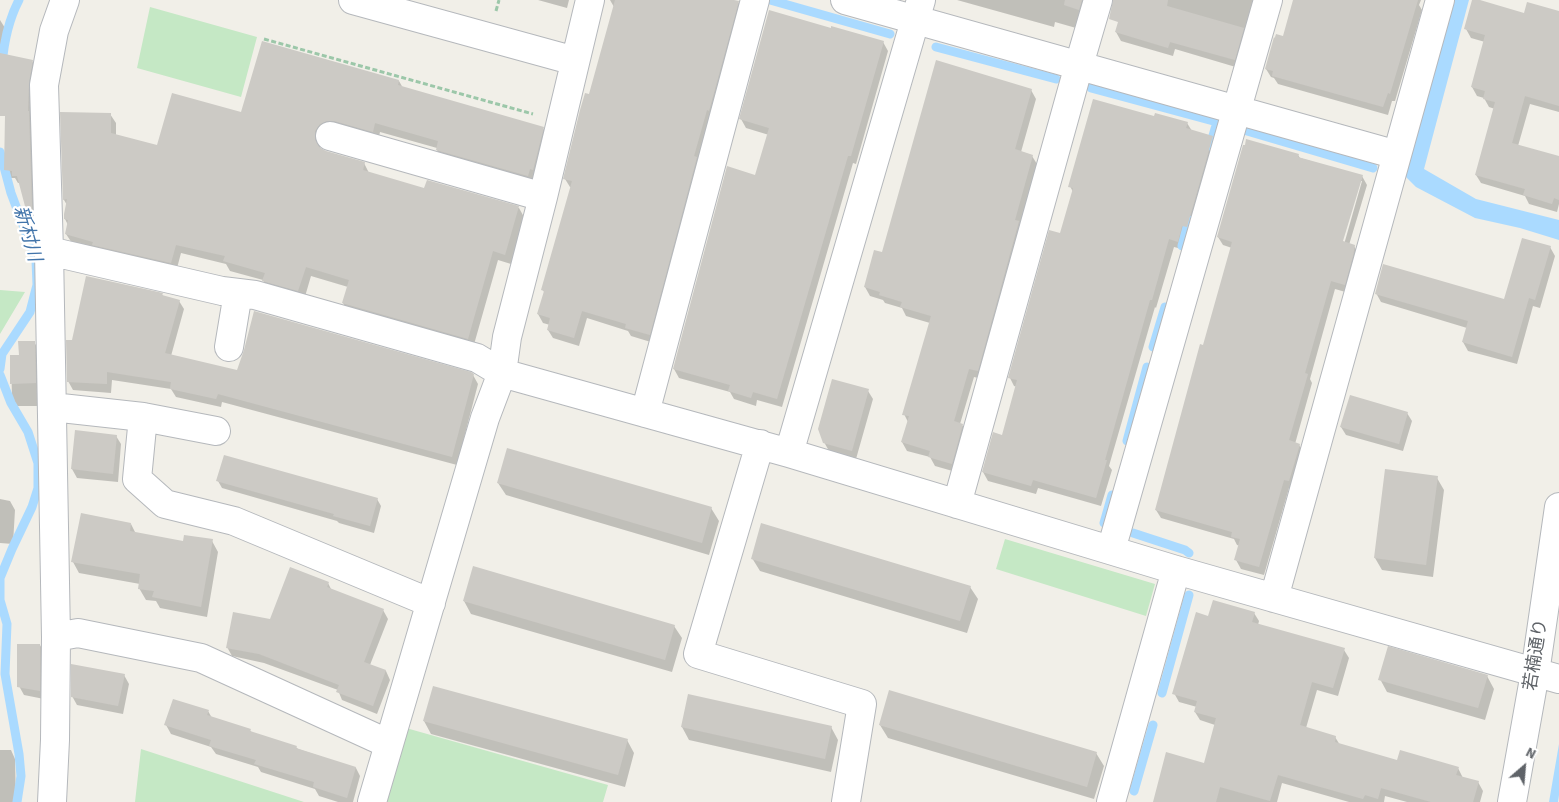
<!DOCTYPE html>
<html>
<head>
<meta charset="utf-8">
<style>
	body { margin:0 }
	#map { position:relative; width:1559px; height:802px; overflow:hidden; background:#f1efe8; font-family:"Source Sans 3",sans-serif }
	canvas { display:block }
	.north { position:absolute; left:1499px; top:742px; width:50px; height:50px; -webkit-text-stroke:4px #fff; paint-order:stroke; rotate:27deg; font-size:14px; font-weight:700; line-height:20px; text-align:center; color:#5f6368 }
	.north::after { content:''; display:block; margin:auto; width:18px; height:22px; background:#5f6368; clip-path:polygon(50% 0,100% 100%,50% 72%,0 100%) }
</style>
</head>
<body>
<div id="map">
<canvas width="1559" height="802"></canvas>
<div class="north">N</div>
</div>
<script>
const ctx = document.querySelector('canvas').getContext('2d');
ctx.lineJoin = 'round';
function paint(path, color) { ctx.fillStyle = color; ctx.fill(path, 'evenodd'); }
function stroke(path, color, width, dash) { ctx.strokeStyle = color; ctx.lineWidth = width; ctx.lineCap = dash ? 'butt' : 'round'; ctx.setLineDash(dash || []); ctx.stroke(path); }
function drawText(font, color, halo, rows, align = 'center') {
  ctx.font = font + ' "Source Sans 3","Noto Sans JP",sans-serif'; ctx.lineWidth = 4.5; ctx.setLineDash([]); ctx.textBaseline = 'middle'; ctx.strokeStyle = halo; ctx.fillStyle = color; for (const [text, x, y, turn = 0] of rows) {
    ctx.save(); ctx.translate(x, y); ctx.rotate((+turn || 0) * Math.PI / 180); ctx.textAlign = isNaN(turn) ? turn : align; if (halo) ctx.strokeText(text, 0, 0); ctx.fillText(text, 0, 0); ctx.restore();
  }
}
paint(new Path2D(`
	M150,7L257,37L241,97L137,68Z
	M0,290L25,292L0,334Z
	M1005,539L1155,584L1146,616L996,569Z
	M406,728L608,785L603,802H383Z
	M141,749L304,802H135Z`), '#c5e8c5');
paint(new Path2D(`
	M1455,0H1469L1424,169L1476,199L1559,220V240L1520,228L1475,218L1416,187L1404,175Z
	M1559,744V795L1558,802H1549Z`), '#aadaff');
paint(new Path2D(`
	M538,0H569L567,8Z
	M610,0H730L738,2L743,11L654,343L631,336L628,331L587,318L579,346L553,338L548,330L550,325L543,323L538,314L545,294L543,290L572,188L570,187L565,179L590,95L614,7Z
	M957,0H956H1085L1076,28L1055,22L1054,27Z
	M1125,0H1255L1239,68L1175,49L1173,56L1121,41L1116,32Z
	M1295,0H1421L1419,5L1422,10L1395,101H1392L1388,115L1278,84L1274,78L1271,77L1266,69L1276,35L1284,37Z
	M1474,0L1525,14L1559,12V112L1530,104L1518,146L1559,158V204L1557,212L1529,204L1525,196L1481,183L1476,175L1495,109L1489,107L1484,98L1477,96L1472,87L1485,42L1471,38L1466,29Z
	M0,20L5,28L0,54L32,61L36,68V216L31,217L27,209L20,183H18L15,178H10L5,170L7,93L0,91Z
	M832,29L883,42L888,51L856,164L853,163L782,407L757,400L756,406L734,399L730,392L679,378L674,369L756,176L769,135L746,128L741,119Z
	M399,81L403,88L543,128L548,138L533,185L442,159L437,150V148L380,132L378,141H320V149L325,152L364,163L369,173L425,190L428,182L519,208L524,217L511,264L498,260L473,348L349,313L343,303L348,287L311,276L304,300L269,290L263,280L230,271L226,264L181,253L176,272L72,243L66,234L68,225L65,219L67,205L64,200L62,113L110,114L116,123V135L158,147L242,113Z
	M1031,90L1036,99L1021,152L1032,156L1037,164L1020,225L1023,231L982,379L974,377L960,424L962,425L967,433L956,472L935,466L930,457L907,451L902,442L908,422L904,414L930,323L906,316L902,308L885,303L883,300L870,296L865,287L883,253Z
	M1155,118L1187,123L1192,131L1212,137L1217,146L1191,235L1187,234L1182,249L1174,247L1156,308L1155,307L1109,466L1112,470L1101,506L1038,488L1036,494L988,481L983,472L1003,436L1017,387L1014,386L1010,378L1061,234L1073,192L1070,186Z
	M1298,155L1300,158L1362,176L1367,185L1349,245L1354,246L1359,255L1349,293L1335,289L1310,379L1312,383L1295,444L1299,445L1304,453L1294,489L1289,488L1264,575L1241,569L1236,560L1240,546L1237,545L1234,539L1161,518L1156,510L1232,248L1223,245L1218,237ZM1360,181H1362L1343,248L1340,247Z
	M1550,247L1555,256L1540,308L1533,306L1517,364L1468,351L1463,342L1467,328L1381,302L1376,293L1505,301Z
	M162,294L163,296L179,301L184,309L171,356L238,372L473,375L478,384L457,465L222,402L221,407L176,397L171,389L112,380L111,393L73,390L68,381L73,341Z
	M34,342L39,350L40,406H17L12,398L11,356H20Z
	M868,391L873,399L856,459L829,451L824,442Z
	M1407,413L1412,421L1403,451L1346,435L1341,427Z
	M116,436L121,444L118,482L77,478L72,469Z
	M1437,478L1444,490L1433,577L1382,570L1375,558Z
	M218,481L377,499L381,506L374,533L339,523L337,521L222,488Z
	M498,483L711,508L719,521L709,555L506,495Z
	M0,499L10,501L15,510L13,544L0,543Z
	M131,524L136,534L184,542L212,541L218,552L207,617L160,608L156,601L146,600L139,588L140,584L79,573L73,562Z
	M752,558L970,587L978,599L967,633L760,571Z
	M328,583L332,591L383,610L388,619L370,665L386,671L390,680L377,714L342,700L338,690L264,663L232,656L227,647Z
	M464,601L674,626L682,638L672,672L471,614Z
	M1254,613L1259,621L1258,625L1344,650L1349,658L1338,696L1317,690L1306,728L1335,737L1340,745L1398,762L1458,768L1463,778L1478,782L1483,791L1480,802H1407L1385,796L1384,802H1349L1282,783L1277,802H1154L1205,765L1215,725L1200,720L1195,712L1197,707L1179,702L1174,693L1209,617Z
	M40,645L45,654L44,699L24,695L19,686Z
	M124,675L129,684L123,714L77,705L72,696Z
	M1487,676L1494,689L1485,720L1387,692L1380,679Z
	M208,711L212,718L250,730L252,733L296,747L298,749L356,768L360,776L353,802H338L319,796L315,789L261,772L258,767L216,754L211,747L171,734L166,725Z
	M424,721L627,740L634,753L625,787L431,734Z
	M880,725L1096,753L1104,766L1094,799L888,738Z
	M682,727H831L838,740L831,772L689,740Z
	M0,750H11L15,759L16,802H0Z`), '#0003');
stroke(new Path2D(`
	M770,0L890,34
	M936,47L1056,79
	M2,65C4,41 8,21 19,0
	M1091,88L1217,122L1210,146
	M1247,131L1373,168
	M0,152L11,193L36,260L37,285L30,312L2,354L0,369
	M1182,246L1189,220
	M1153,347L1165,307
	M0,375L11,403L28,432L38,463V488L32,507L12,549L0,578V600L7,624L5,674L19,754L21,776L17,802
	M1127,441L1147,367
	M1104,523L1112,495
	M1133,533L1185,550L1189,553
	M1162,693L1189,595
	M1134,791L1153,725`), '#aadaff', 9);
paint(new Path2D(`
	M615,0H734L739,1L709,111L707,110L694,156L697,157L650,335L625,328L626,324L582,311L574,338L547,330L550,318L537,314L544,291L541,290L572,181L563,179L580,110L585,93L589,94Z
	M1065,0H1082L1079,10L1064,5Z
	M1113,0H1168L1167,6L1244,28L1235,60L1170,42L1168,48L1115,32L1118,22L1109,19Z
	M1293,0H1418L1390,94L1388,93L1383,107L1272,76L1273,71L1265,69L1274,37L1275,38L1276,34L1283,36Z
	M1472,0H1480L1524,13L1527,2L1559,11V106L1525,96L1512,143L1559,156V200L1554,198L1552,204L1523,195L1525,189L1475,175L1495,102L1483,99L1485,91L1471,87L1485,35L1464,29Z
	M769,10L831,28V26L884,41L851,156H848L777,399L753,392L751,398L728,391L730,385L673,369L727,166L755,175L769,128L739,119Z
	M262,41L399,80L398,85L544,127L533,170L530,169L528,176L436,150L438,141L375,123L373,132L334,121H327L320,124L315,131V139L319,147L326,151L365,162L363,170L424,188L427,180L519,206L505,255L493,251L468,339L342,303L349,280L306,267L298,291L262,281L265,273L223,261L225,256L176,245L171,263L92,245L93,242L65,234L68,220L64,219V214L67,199L63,200L60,112L111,113V133L157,145L172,93L241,112Z
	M0,53L33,60L29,82L28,111H29L32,208L26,210L17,176H12V171L4,170L5,116H0Z
	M936,60L1032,89L1015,149L1033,155L1015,220L1019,221L978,371L969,369L954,421L963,424L952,464L928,457L930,451L901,442L909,416L902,415L931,316L900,307L902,302L879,295L880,292L864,287L874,250L882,252Z
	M1093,99L1154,116L1155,113L1188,122L1186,128L1213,136L1187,227L1182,226L1178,242L1169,239L1152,300H1150L1105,460H1107L1096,498L1033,480L1031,486L982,472L993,432L1002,435L1017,380L1008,378L1049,230L1060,233L1073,188L1068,187Z
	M1246,139L1299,154L1298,157L1363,175L1343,241L1355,245L1353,256L1345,285L1331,281L1305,373L1308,374L1289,440L1300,444L1289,481L1284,480L1259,567L1234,560L1240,539L1231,537L1232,532L1155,510L1200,344L1203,345L1232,242L1217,237L1243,145H1245Z
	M1522,238L1551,246L1535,300L1529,298L1512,357L1462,342L1468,321L1375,294L1383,264L1504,299Z
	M86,276L163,293L162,295L180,300L165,353L237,370L244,350L254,311L471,372L474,374L452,457L218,394L216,399L170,389L171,382L107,372V384L67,382L66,340H72Z
	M18,341H35L36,383L10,384V355H19Z
	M832,379L869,389L852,451L823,443L818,429Z
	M1350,395L1408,412L1399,444L1340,427Z
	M75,430L117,435L113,474L71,469Z
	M507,448L712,507L702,543L497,483Z
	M224,455L378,498L370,526L333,516L334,514L216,481Z
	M1385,469L1438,476L1426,565L1374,558Z
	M81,513L131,523L130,531L183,541L184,535L213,539L201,607L152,597L154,591L138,589L140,574L71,562Z
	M761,523L971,586L960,621L751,559Z
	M473,566L675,625L665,660L463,601Z
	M290,567L329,582L327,587L384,609L364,662L386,670L373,706L336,692L339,685L259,654L226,648L233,612L270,619Z
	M1213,600L1255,612L1252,622L1345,648L1333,688L1312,682L1300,725L1336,736L1335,742L1397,760L1400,750L1459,767L1456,775L1479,781L1473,802H1431L1381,788L1378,799L1365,795L1363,799L1278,775L1270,801L1220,787L1216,802H1153L1166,752L1204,763L1216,718L1194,712L1197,701L1172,694L1196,612L1208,616Z
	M17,644H40V691L17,687Z
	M1388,646L1488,675L1478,708L1378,680Z
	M71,664L125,674L118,706L71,697Z
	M433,686L628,739L618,775L423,721Z
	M889,690L1097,752L1087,787L879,725Z
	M688,694L832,726L825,759L681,727Z
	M173,699L209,710L207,715L251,729L250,731L297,746L296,748L356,767L347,798L313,787L314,782L254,764L256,760L209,746L211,740L164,725Z`), '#cccac5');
const minor = new Path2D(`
	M353,0L575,61
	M845,0L1397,155
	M330,136L543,197
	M49,251L222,291L255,295L477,358L502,373L789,453L1176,570L1559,679
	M229,347L238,293
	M52,407L143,417L137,479L165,504L234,521L431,603
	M645,413L755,0
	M143,417L216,431
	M760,444L698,654L862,704L846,802
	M789,453L921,0
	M957,504L1079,65L1098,0
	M1111,550L1268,0
	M1274,598L1440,0
	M56,637L78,633L201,658L389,744
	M52,802L55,740L56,637L49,251L44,85L54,31L65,0
	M372,802L485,418L502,373L507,337L543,197L590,0
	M1111,802L1176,570
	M1512,802L1535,673L1559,507`);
stroke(minor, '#b5b8bc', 30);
stroke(new Path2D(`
	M496,11L499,0
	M264,39L533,114`), '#9cc7a9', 3, [5, 2.5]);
stroke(minor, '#fff', 28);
drawText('18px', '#5f6368', '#fff', [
	["若楠通り",1537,655,-81]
]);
drawText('italic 19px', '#4174aa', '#fff', [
	["新村川",26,234,74]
]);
</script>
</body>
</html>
